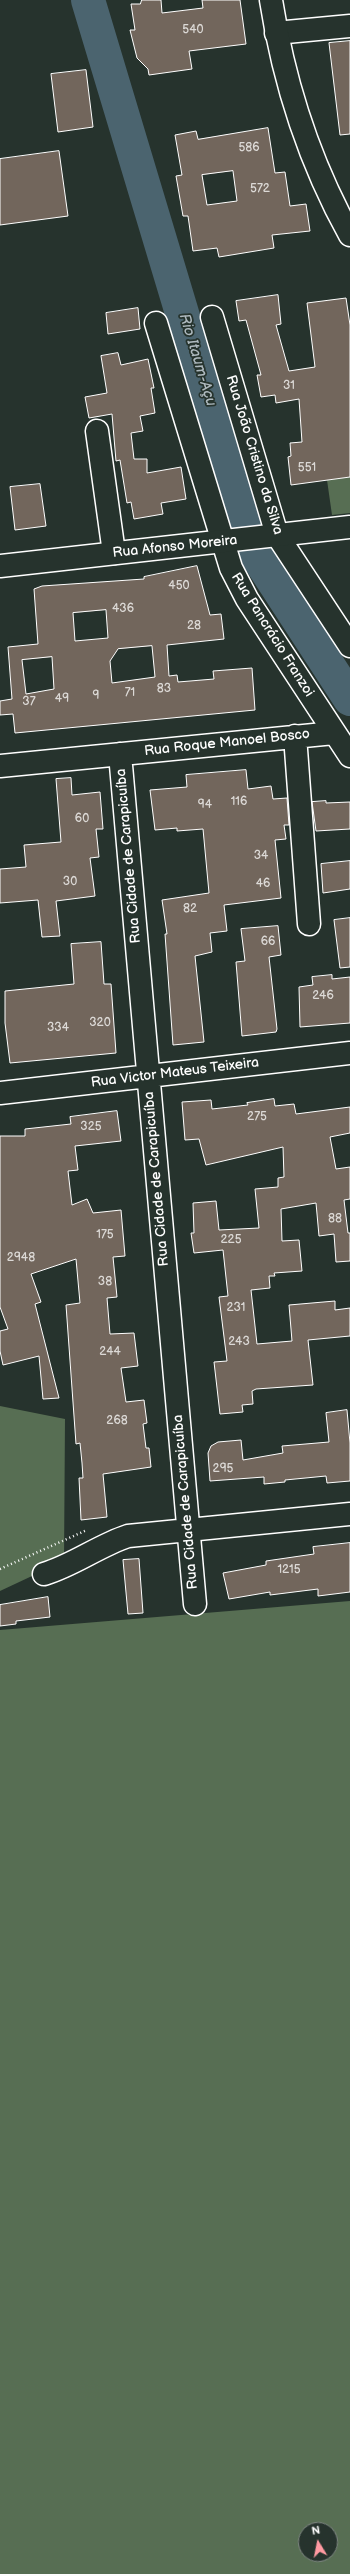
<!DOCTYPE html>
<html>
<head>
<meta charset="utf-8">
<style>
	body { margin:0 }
	#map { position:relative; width:350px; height:2574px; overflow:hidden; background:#26332d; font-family:"Balsamiq Sans",sans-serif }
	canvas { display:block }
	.north { position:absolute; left:298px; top:2522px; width:40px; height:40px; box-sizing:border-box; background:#26332d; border:1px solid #7d8581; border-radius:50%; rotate:350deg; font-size:11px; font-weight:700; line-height:16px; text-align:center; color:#fff }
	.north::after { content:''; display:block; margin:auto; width:14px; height:18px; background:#ff9aa2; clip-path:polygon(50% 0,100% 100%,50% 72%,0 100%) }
</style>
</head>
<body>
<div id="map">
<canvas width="350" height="2574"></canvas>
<div class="north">N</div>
</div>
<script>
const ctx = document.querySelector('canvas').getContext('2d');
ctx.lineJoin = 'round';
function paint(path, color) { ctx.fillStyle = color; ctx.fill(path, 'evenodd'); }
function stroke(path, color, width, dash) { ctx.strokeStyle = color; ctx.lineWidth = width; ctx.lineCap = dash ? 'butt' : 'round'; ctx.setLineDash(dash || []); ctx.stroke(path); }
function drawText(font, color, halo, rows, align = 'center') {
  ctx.font = font + ' "Balsamiq Sans",sans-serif'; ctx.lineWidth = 3.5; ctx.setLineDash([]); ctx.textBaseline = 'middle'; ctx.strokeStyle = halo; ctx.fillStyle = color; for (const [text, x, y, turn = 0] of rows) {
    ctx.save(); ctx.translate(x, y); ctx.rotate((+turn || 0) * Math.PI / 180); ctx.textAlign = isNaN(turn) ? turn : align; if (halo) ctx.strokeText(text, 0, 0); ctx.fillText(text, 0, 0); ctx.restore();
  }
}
paint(new Path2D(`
	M350,477V513L332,515L327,480Z
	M0,1406L65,1419L64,1561L0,1591Z
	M350,1601V2574H0V1630ZM306,2530H330V2554H306Z`), '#576e53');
stroke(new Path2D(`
	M88,0L245,523L259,559L350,699`), '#4b646f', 34);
const building = new Path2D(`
	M142,0H161L162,13L203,8L202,0H240L246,44L189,51L192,69L149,75L148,69L137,58L130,30H135L131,4H140Z
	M350,41V134L340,135L329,43Z
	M86,70L93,127L58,132L51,74Z
	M268,128L275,173L285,172L290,206L306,204L310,231L272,235L274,248L219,257L217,248L193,251L188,216H183L176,176L182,175L175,135L196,131L198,139ZM233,171L237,201L207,205L202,175Z
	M59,151L68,216L0,225V159Z
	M278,295L281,324L276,325L289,371L315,367L307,303L346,298L350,325V477L291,485L288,457L291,456L290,443L302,442L299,399L276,403L275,395L261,397L257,375H261L246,320L239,321L236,301Z
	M138,308L140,329L108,334L106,313Z
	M118,353L121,365L148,359L154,388H151L155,413L140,416L143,431L131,433L134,459H147V473L181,467L186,499L161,503L163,514L134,519L131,502L127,503L120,460L116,461L112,414L89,418L85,397L107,393L101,356Z
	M40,484L46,526L15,530L10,487Z
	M197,566L210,615L221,614L224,639L167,645L169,676L177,675L178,682L214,679L213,671L252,668L255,710L15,733L13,714L0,715V701L12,699L8,647L38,644L34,589L42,586L144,579V577ZM106,610L108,638L75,641L73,613ZM152,646L155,677L112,683L110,661L118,649ZM52,657L54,689L26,694L22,660Z
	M246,770L248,789L271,786L273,799L287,798L289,825H284L286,839L275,840L281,898L224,905L227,931L210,933L212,952L195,956L204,1042L173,1045L165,934H167L162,900L209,893L203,829L177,831V828L155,830L150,790L187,787L186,775Z
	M71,778L72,795L100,792L103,829H96L99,857L90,858L95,896L56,901L60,936L42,937L38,900L0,903V869L26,867L24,845L61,842L56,779Z
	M326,801V803L350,802V829L316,831L312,802Z
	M350,861V889L323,893L321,864Z
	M350,918V967L340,968L334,920Z
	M278,926L281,955L269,957L277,1029L276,1032L242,1036L236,962L245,961L241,929Z
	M101,942L104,984H111L116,1053L10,1063L5,1023V991L74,984L71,944Z
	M332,975V979L350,977V1023L300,1027L299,987L313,985L312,977Z
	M274,1099L275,1106L294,1104L296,1114L350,1107V1133L330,1137L336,1169L350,1167V1199L344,1200L348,1233H350V1261L336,1262L334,1234L319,1236L316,1203L281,1209L282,1241L299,1240L302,1271L274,1273L275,1276H269L270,1288L251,1290L257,1344L292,1341L289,1305L335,1301V1310L350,1308V1336L308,1340L313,1385L256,1389L252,1391L253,1404L242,1405L243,1412L220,1414L214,1362L227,1361L219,1297L228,1296L223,1250L194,1253L191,1233H194L193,1203L216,1201L219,1230L259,1228L255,1189L278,1187V1178L284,1177L283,1147L206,1165L199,1139L185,1140L182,1102L211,1100L212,1109L248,1105L247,1103Z
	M117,1111L121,1141L75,1146L78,1170L68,1171L72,1205L87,1199L93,1213L121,1210L125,1256L113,1257L117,1297L107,1298L110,1334L134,1333L138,1366L121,1368L126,1402L144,1400L147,1423L143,1424L146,1448H149L151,1467L103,1474L107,1517L81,1520L79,1478H83L82,1463L80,1443L76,1444L66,1305L80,1303L76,1259L31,1274L41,1302L35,1304L59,1398L43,1399L39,1356L3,1365L0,1351V1331L8,1329L0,1307V1136H25V1129L71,1124L70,1117Z
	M347,1410L350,1443V1481L327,1483L326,1476L285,1480V1482L264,1484V1477L210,1481L208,1453L211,1446L218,1442L241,1440L243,1460L283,1453L282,1446L329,1442L326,1413Z
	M350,1543V1592L318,1596V1589L270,1595V1592L229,1599L223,1573L266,1565V1561L314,1554L313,1547Z
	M139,1559L143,1613L128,1614L123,1560Z
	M48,1597L50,1617L16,1621V1624L0,1626V1605Z`);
paint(building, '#72665c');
stroke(building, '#fff', 1);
const minor = new Path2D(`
	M276,33L350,26
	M212,317L277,535L350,646
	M156,323L231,568L247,599L350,756
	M97,431L114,553
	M295,736L309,924
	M120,754L195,1604
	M0,766L334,733
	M0,1093L350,1053
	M44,1574C74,1565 98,1546 128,1536L350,1514`);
const tertiary = new Path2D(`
	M271,0C284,84 309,161 350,235
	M0,566L350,527`);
stroke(minor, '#fff', 25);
stroke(tertiary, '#fff', 25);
stroke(new Path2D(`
	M0,1569L87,1530`), '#fff', 2.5, [1, 3]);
stroke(minor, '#26332d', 22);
stroke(tertiary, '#26332d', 22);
drawText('12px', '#dcd9d6', null, [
	["540",193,30],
	["586",249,148],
	["572",260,189],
	["31",289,386],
	["551",307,468],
	["450",179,586],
	["436",123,609],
	["28",194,626],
	["83",164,689],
	["71",130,693],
	["9",96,696],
	["49",62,699],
	["37",29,702],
	["116",239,802],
	["94",205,805],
	["60",82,819],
	["34",261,856],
	["30",70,882],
	["46",263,884],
	["82",190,909],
	["66",268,942],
	["246",323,996],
	["320",100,1023],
	["334",58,1028],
	["275",257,1117],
	["325",91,1127],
	["88",335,1219],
	["175",105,1235],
	["225",231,1240],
	["2948",21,1258],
	["38",105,1282],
	["231",236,1308],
	["243",239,1342],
	["244",110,1352],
	["268",117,1421],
	["295",223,1469],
	["1215",289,1570]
]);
drawText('14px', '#fff', '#26332d', [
	["Rua João Cristino da Silva",254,455,73],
	["Rua Afonso Moreira",175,547,-6],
	["Rua Pancrácio Franzoi",272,635,58],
	["Rua Roque Manoel Bosco",227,743,-6],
	["Rua Cidade de Carapicuíba",129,856,-95],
	["Rua Victor Mateus Teixeira",175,1073,-7],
	["Rua Cidade de Carapicuíba",157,1179,-95],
	["Rua Cidade de Carapicuíba",186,1502,-95]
]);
drawText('italic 15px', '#aeb9be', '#26332d', [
	["Rio Itaum-Açu",197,360,73]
]);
</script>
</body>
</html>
